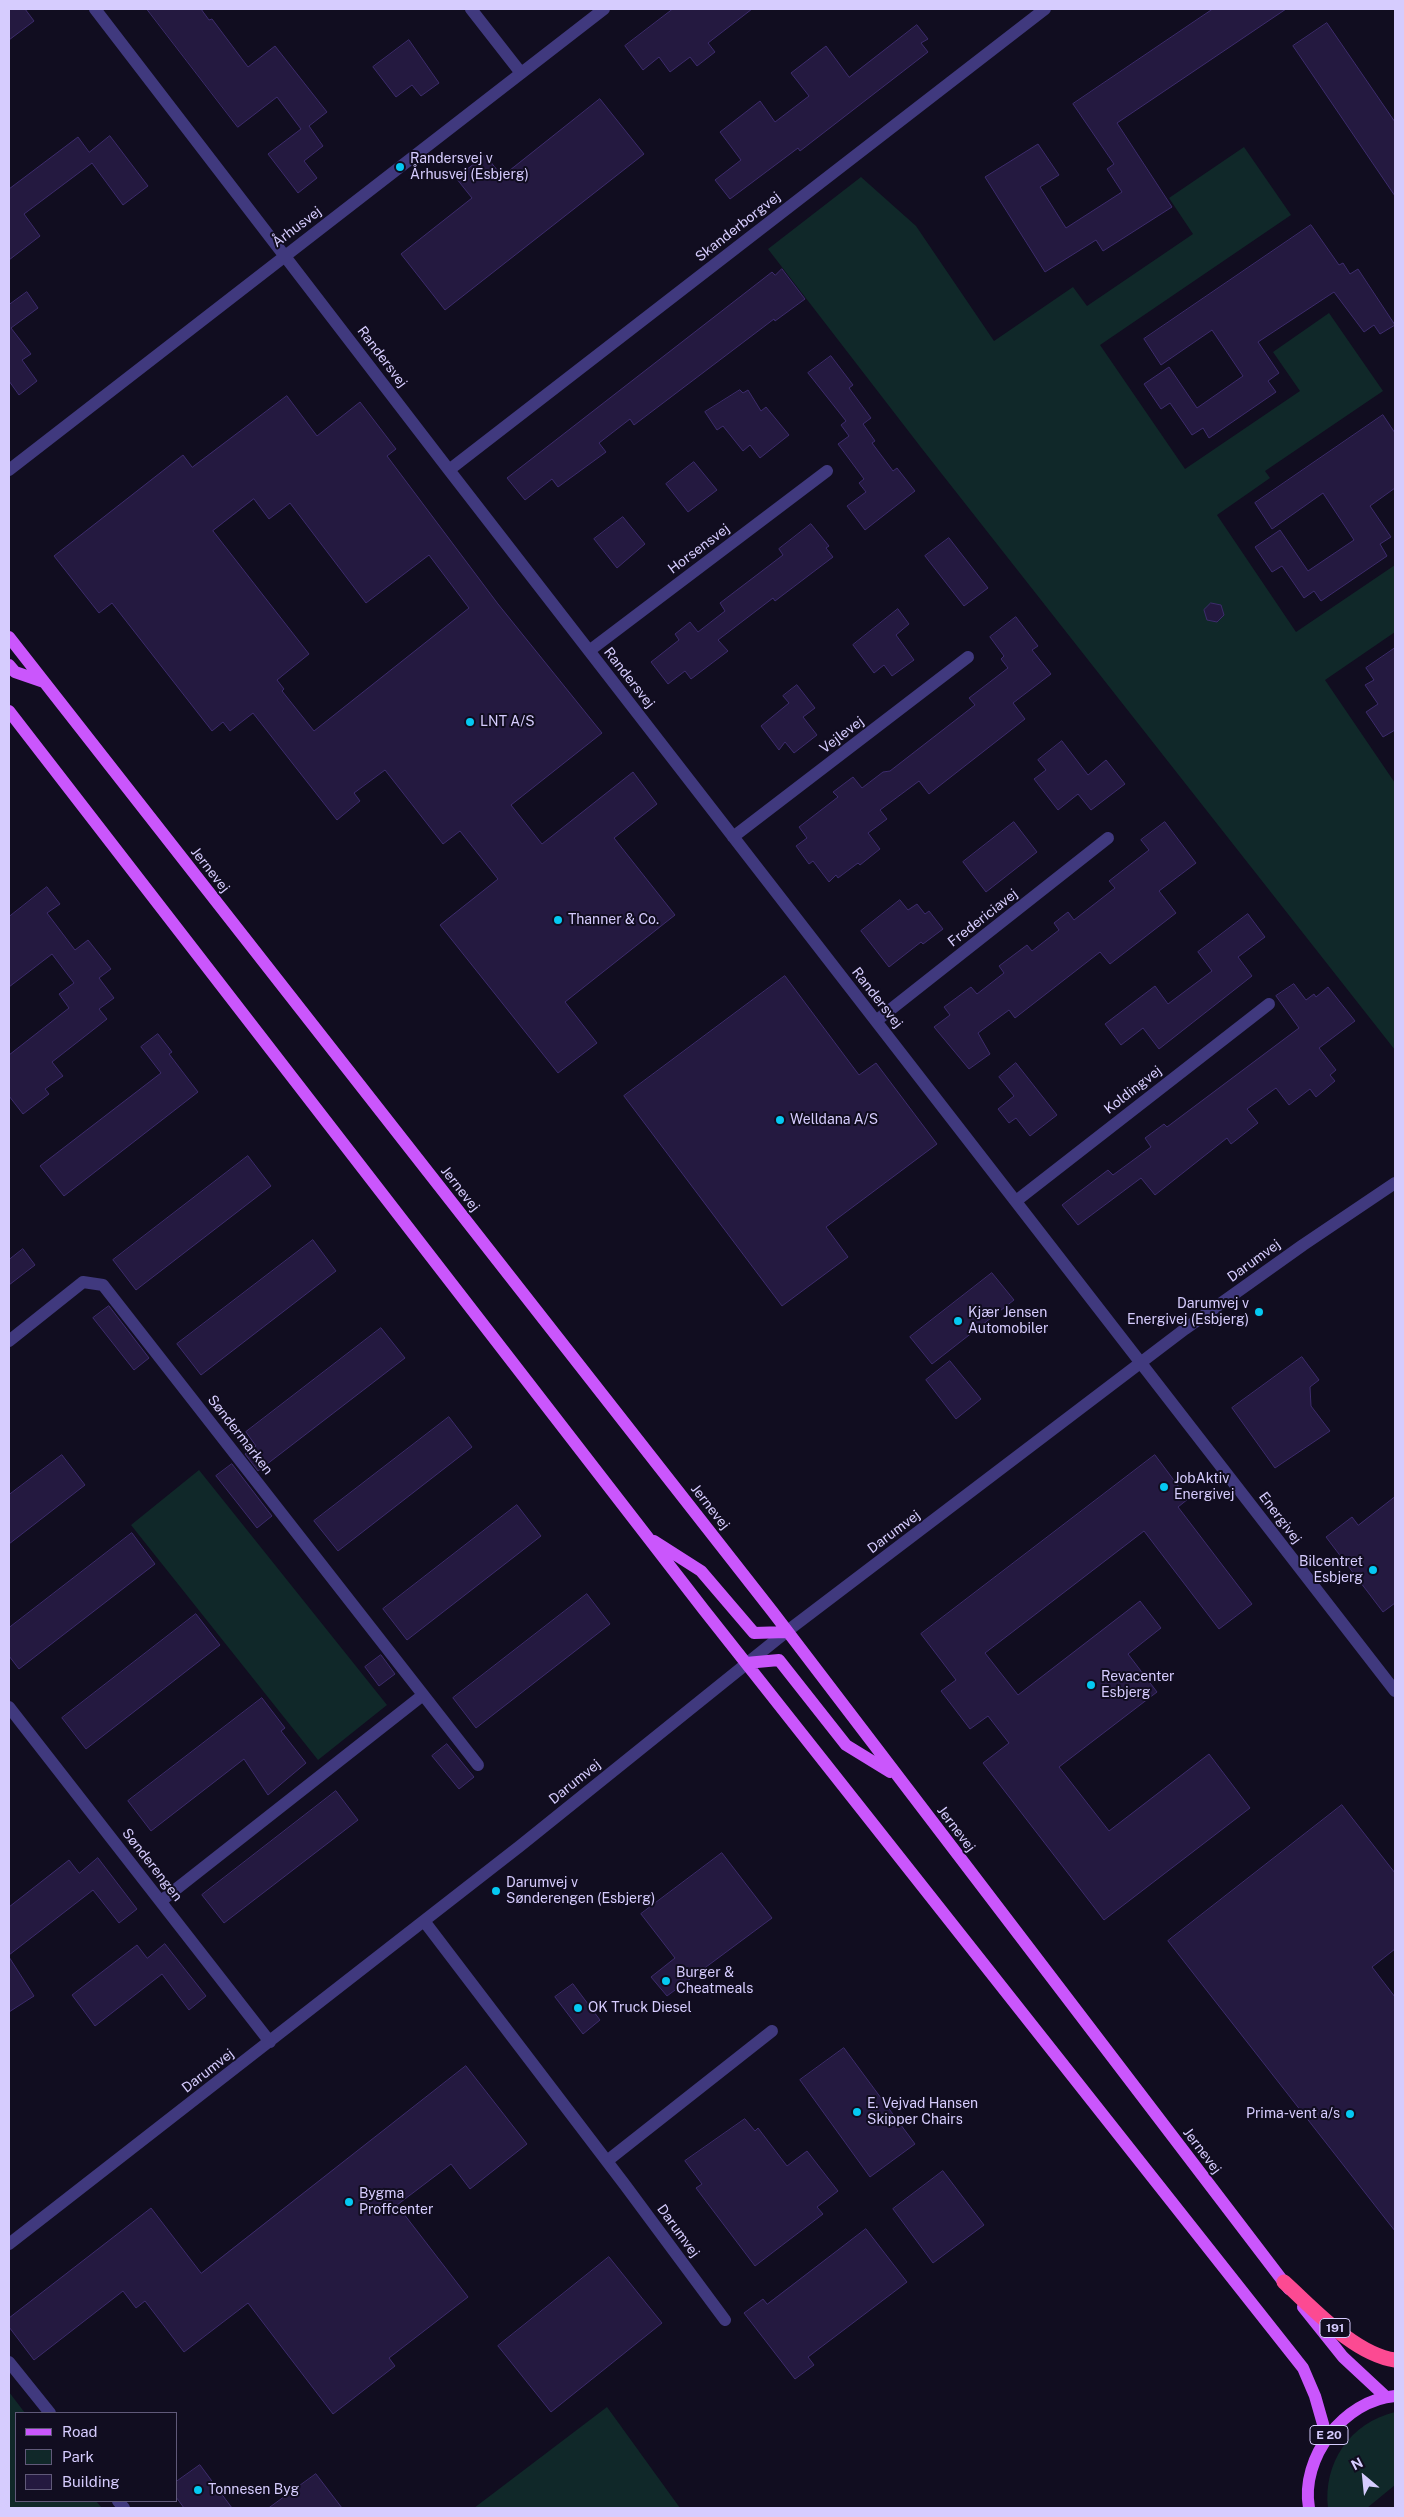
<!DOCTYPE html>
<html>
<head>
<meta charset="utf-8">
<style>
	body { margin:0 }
	#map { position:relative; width:1404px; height:2517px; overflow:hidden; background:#110d20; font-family:"Public Sans",sans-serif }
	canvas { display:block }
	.frame { position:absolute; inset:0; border:10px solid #d6ccfe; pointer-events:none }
	.legend { position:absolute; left:15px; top:2412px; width:162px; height:90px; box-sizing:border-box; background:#110d20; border:1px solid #605979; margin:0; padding:6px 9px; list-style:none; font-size:15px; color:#d6ccfe }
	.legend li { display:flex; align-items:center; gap:10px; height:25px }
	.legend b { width:25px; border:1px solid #605979 }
	.north { position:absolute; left:1339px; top:2452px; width:50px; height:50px; -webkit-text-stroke:4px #110d20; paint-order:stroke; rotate:332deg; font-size:14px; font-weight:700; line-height:20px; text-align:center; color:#d6ccfe }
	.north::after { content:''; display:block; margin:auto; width:18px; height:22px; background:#d6ccfe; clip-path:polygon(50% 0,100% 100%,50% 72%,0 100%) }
</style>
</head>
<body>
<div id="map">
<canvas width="1404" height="2517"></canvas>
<div class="frame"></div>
<ul class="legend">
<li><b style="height:6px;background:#ca56fc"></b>Road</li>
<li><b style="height:14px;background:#102829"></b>Park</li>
<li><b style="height:14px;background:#241940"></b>Building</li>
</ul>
<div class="north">N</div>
</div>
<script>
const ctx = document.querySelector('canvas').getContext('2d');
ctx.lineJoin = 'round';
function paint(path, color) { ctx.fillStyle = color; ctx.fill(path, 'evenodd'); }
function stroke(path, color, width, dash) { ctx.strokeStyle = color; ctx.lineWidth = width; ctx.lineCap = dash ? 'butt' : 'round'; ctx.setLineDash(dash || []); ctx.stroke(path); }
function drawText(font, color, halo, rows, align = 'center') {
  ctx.font = font + ' "Public Sans",sans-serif'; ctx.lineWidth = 4; ctx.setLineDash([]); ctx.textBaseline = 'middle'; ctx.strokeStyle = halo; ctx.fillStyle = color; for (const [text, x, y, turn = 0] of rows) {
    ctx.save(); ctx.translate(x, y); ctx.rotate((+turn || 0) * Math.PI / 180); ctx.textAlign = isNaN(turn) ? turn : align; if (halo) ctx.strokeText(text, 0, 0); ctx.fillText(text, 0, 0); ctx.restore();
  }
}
paint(new Path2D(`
	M1244,147L1291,215L1100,345L1185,469L1300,391L1273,352L1329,313L1383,391L1265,471L1270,478L1217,515L1296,632L1395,565V632L1325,680L1395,783V1050L923,450L768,249L861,177L916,226L994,341L1073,287L1087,306L1193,234L1169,198Z
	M199,1470L387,1705L318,1760L131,1525Z
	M9,2392L25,2413H16V2501H96L102,2508H9Z
	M607,2407L680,2508H474Z
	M1395,2412V2485L1367,2508H1328C1323,2463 1350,2423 1395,2412Z`), '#102829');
const building = new Path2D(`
	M9,9H25L34,21L9,40Z
	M147,9H201L209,20L212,19L248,67L275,46L327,112L309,126L323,146L304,161L317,178L298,193L268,154L301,129L277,97L238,127Z
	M673,9H752L708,43L715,52L697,66L690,57L670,72L659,57L643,70L625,46Z
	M1213,9H1286L1117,123L1172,207L1103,251L1096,240L1045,272L985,177L1038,144L1059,175L1040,187L1066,228L1122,192L1107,169L1114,164L1073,104Z
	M1327,23L1395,122V196L1293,46Z
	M917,25L928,39L921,43L928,52L800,151L798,148L730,199L715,180L741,160L720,132L760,101L775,122L809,96L791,73L826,46L849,77Z
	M409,40L439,83L421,96L412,85L396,97L373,67Z
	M600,99L644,154L445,310L401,254L472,198L456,178L485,155L502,176Z
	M110,136L148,186L123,205L92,163L24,214L40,236L9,260V189L78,137L89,152Z
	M1311,225L1339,265L1343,263L1350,274L1358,269L1395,325L1380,334L1374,325L1364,332L1334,292L1258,342L1279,373L1268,381L1276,392L1209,438L1203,428L1192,435L1170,403L1161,409L1144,384L1169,367L1197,408L1243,376L1212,330L1161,365L1144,339Z
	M782,269L805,299L775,321L774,319L634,425L630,419L599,443L606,452L558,487L552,479L525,500L507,478L772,272L775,275Z
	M27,292L38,308L11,328L31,354L22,360L37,381L19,395L9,381V305Z
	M831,356L853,385L849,388L871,418L863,424L875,441L872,443L893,471L897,468L915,491L865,530L847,506L866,492L859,483L864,479L838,444L849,436L841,425L846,421L808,373Z
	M740,390L743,393L748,390L761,411L766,407L789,435L760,458L750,445L743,451L723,426L717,430L705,412Z
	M287,396L317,436L360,402L396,449L387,456L498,604L602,733L511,805L542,844L633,772L657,804L614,838L675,915L565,1002L597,1043L558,1073L440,925L498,879L460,831L443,844L385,770L354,793L360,801L337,820L253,713L230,731L223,722L212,731L112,603L99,613L54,556L183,455L192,467ZM254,499L269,519L290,503L366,603L429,555L469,608L314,731L282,691L284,689L277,680L309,654L213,531Z
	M1383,415L1395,433V488L1370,506L1391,537L1380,544L1387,556L1321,601L1314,591L1304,598L1282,566L1272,572L1255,547L1280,530L1308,571L1354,540L1323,493L1272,529L1255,503Z
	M694,462L717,490L688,512L666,484Z
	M623,517L645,544L617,568L594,539Z
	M811,524L829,546L826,548L833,557L775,601L773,598L718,640L728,651L691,679L685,671L668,684L651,662L679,640L675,634L690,622L698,632L725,611L720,603L783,555L779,549Z
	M949,538L988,588L964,606L925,556Z
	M1211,603L1221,605L1224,615L1217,622L1207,620L1204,610Z
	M898,609L909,624L896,635L914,660L892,676L884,665L874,673L853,645Z
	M1016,617L1038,646L1032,650L1051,674L1013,703L1025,719L929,794L919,781L880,810L887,819L868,833L880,849L860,865L858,863L838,878L836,875L829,882L813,861L809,864L796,846L807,838L799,827L838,797L833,792L853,777L862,788L883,772L890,771L975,705L969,698L1008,668L1001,659L1004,656L990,637Z
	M1395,648V730L1383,737L1366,712L1378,704L1365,685L1374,680L1366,668Z
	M797,685L815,708L803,717L817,735L794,753L785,742L779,750L761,726L789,703L783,696Z
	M1062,741L1088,775L1106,760L1125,784L1091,810L1078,794L1058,810L1034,779L1046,770L1038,760Z
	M1014,822L1037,852L986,892L963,862Z
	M1165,822L1196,863L1159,891L1176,913L1110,964L1100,952L1015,1018L1009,1010L978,1033L990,1054L969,1069L934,1027L950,1015L944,1007L971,987L977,994L1004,973L999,966L1027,945L1032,951L1059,930L1054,923L1068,912L1074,920L1115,888L1109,881L1149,850L1141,840Z
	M47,887L60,904L47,913L75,950L88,940L111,969L99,978L114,998L99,1009L107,1019L52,1062L63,1076L45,1089L49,1094L23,1114L9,1096V1055L69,1008L59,994L74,983L52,954L9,987V917Z
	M900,900L908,910L917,904L925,914L929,911L943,929L923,944L921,942L889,967L861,931Z
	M1248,914L1265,937L1238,957L1252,976L1159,1049L1143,1028L1121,1045L1105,1024L1155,986L1168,1004L1212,971L1198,952Z
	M785,976L859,1075L876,1063L937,1144L826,1227L848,1257L782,1306L624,1096Z
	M1294,984L1306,1000L1314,994L1316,997L1328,987L1355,1021L1319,1048L1336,1070L1330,1075L1335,1081L1316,1097L1310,1089L1289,1105L1276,1088L1247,1109L1258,1123L1231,1144L1227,1138L1155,1195L1141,1178L1078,1225L1062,1205L1108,1170L1113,1175L1151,1147L1145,1138L1164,1124L1167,1127L1299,1028L1276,996Z
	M158,1034L172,1052L169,1054L198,1092L64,1196L40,1166L161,1073L141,1047Z
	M1016,1063L1057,1115L1030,1136L1016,1118L1009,1123L998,1109L1014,1096L999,1077Z
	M248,1156L271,1186L136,1290L113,1260Z
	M313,1240L336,1271L201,1375L177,1344Z
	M23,1249L35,1265L9,1285V1260Z
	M992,1273L1014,1300L932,1364L910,1337Z
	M109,1306L149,1358L134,1370L93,1318Z
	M381,1328L405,1358L258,1471L245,1454L256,1446L246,1432Z
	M1302,1357L1319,1380L1310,1387L1311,1406L1330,1431L1275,1468L1232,1408Z
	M950,1361L981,1399L956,1419L926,1380Z
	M449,1417L472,1447L338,1551L314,1521Z
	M62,1455L85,1485L9,1544V1495Z
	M1155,1455L1188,1499L1178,1507L1252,1604L1219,1629L1144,1531L985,1653L1018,1695L1140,1601L1161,1628L1128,1654L1157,1692L1059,1767L1109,1831L1209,1754L1250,1808L1104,1920L983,1763L1009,1743L988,1716L970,1729L941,1691L956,1680L921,1634Z
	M232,1464L272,1516L257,1528L216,1476Z
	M1395,1497V1603L1383,1612L1326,1537L1352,1517L1358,1525Z
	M517,1505L541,1536L407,1640L383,1609Z
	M132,1533L155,1564L19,1669L9,1656V1628Z
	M587,1594L610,1624L476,1728L453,1698Z
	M196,1614L220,1645L86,1749L62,1718Z
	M381,1655L395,1674L379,1686L365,1667Z
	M262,1698L285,1728L281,1731L306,1763L268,1795L244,1759L151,1831L128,1801Z
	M447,1744L474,1777L459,1789L432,1756Z
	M336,1791L358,1820L224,1923L202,1895Z
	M1342,1805L1395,1873V1949L1372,1967L1395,1997V2231L1168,1941Z
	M722,1853L772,1918L667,1996L651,1977L675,1958L641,1914Z
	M98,1858L137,1909L119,1923L93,1890L9,1955V1907L69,1860L79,1873Z
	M165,1944L206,1996L189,2010L162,1974L95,2026L72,1995L137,1945L147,1958Z
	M9,1957L34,1996L9,2012Z
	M573,1984L600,2020L583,2034L555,1997Z
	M844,2048L915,2144L870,2177L800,2080Z
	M466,2066L527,2144L470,2189L451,2164L397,2205L468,2297L389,2358L395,2366L333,2414L248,2303L184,2352L145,2301L136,2308L123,2291L34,2360L9,2327V2318L151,2208L201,2273Z
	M745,2119L755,2131L758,2128L787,2166L807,2151L838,2191L817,2207L823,2214L755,2266L696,2188L702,2184L685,2161Z
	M943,2171L984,2225L933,2263L893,2209Z
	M866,2229L907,2282L808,2357L814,2365L795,2379L744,2313L763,2299L767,2304Z
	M609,2257L662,2323L551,2412L498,2346Z
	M200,2465L232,2508H184L176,2497V2482Z
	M316,2474L342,2508H269Z`);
paint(building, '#241940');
stroke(building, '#3d2c6c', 1);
stroke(new Path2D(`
	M95,9L449,470L1395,1691
	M471,9L521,73
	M9,470L604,9
	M449,470L1045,9
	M589,651L827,471
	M733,837L968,657
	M876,1021L1108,838
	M1016,1201L1269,1004
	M9,1341L83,1282L103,1285L478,1765
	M9,1707L270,2042
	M161,1901L423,1695
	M424,1921L625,2185L725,2320
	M607,2161L772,2031
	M9,2244L520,1846L786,1632L1185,1329L1303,1245L1395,1183
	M9,2362L50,2413
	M118,2501L124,2508`), '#40397e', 12);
stroke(new Path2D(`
	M9,637L772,1611L1289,2289
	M9,665L15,672L44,682
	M9,711L704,1610L1303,2368L1315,2396L1327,2438
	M654,1541L701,1571L754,1633L786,1632
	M746,1663L779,1660L846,1745L890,1772
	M1303,2307L1343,2357L1386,2397
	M1309,2508C1300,2458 1344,2400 1395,2396`), '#ca56fc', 12);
stroke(new Path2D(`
	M1284,2282C1314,2309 1354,2354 1395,2360`), '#fc4a92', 15);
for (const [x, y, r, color] of [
	[400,167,5,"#05c9f2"],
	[470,722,5,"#05c9f2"],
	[558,920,5,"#05c9f2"],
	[780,1120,5,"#05c9f2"],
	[1259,1312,5,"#05c9f2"],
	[958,1321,5,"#05c9f2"],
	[1164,1487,5,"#05c9f2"],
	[1373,1570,5,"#05c9f2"],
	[1091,1685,5,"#05c9f2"],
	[496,1891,5,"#05c9f2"],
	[666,1981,5,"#05c9f2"],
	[578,2008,5,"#05c9f2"],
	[857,2112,5,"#05c9f2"],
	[1350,2114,5,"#05c9f2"],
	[349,2202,5,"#05c9f2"],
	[198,2490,5,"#05c9f2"]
]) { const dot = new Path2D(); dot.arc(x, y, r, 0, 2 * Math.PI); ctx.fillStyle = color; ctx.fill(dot); stroke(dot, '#110d20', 2); }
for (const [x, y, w] of [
	[1335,2328,30],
	[1329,2435,38]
]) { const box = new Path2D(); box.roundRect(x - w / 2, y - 9.5, w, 19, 4); ctx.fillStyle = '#110d20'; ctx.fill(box); stroke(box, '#d6ccfe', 1); }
drawText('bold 12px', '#d6ccfe', null, [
	["191",1335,2328],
	["E 20",1329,2435]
]);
drawText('14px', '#d6ccfe', '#110d20', [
	["Randersvej v",410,159],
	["Århusvej (Esbjerg)",410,175],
	["LNT A/S",480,722],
	["Thanner & Co.",568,920],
	["Welldana A/S",790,1120],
	["Darumvej v",1249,1304,"right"],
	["Energivej (Esbjerg)",1249,1320,"right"],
	["Kjær Jensen",968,1313],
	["Automobiler",968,1329],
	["JobAktiv",1174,1479],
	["Energivej",1174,1495],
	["Bilcentret",1363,1562,"right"],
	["Esbjerg",1363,1578,"right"],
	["Revacenter",1101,1677],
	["Esbjerg",1101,1693],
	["Darumvej v",506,1883],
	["Sønderengen (Esbjerg)",506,1899],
	["Burger &",676,1973],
	["Cheatmeals",676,1989],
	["OK Truck Diesel",588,2008],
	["E. Vejvad Hansen",867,2104],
	["Skipper Chairs",867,2120],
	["Prima-vent a/s",1340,2114,"right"],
	["Bygma",359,2194],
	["Proffcenter",359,2210],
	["Tonnesen Byg",208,2490]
], 'left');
drawText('14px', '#d6ccfe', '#110d20', [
	["Århusvej",297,227,-37],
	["Skanderborgvej",738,227,-38],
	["Randersvej",382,357,53],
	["Horsensvej",699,549,-37],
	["Randersvej",629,678,52],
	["Vejlevej",842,735,-37],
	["Jernevej",210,870,52],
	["Fredericiavej",983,918,-38],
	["Randersvej",877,998,52],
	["Koldingvej",1133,1090,-38],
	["Jernevej",460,1189,52],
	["Darumvej",1254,1261,-36],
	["Søndermarken",240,1435,52],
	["Jernevej",710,1507,52],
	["Energivej",1280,1518,53],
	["Darumvej",894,1532,-37],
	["Darumvej",575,1782,-39],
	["Jernevej",956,1829,53],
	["Sønderengen",152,1865,52],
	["Darumvej",208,2071,-38],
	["Jernevej",1202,2151,53],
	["Darumvej",678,2231,54]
]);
</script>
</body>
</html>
